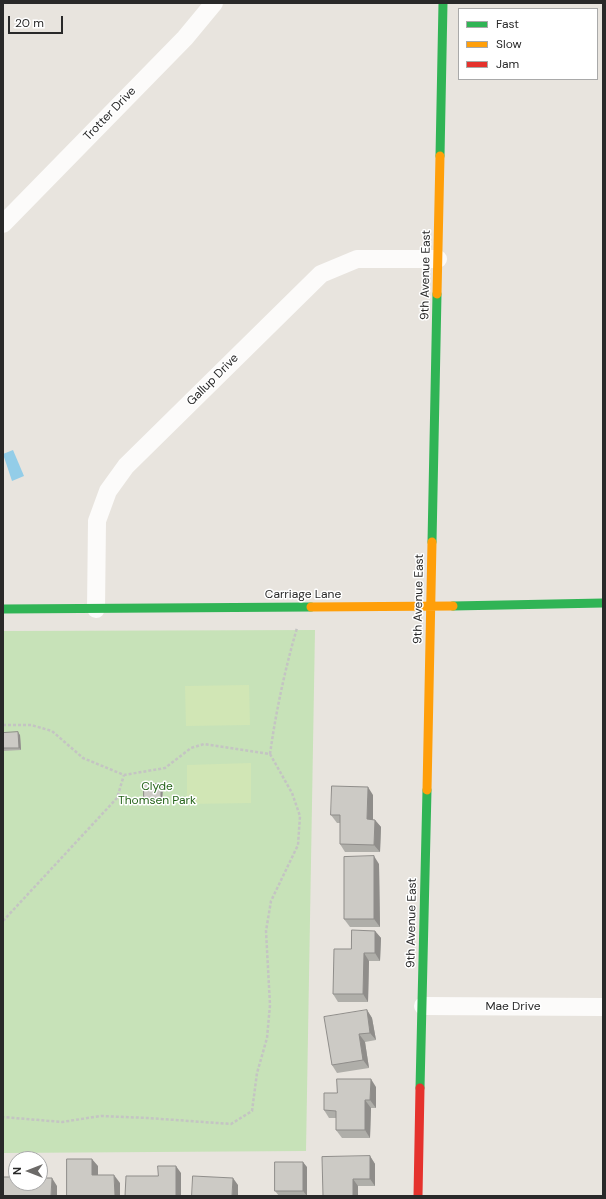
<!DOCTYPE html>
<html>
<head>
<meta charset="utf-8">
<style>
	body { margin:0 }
	#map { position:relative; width:606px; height:1199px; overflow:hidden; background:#e8e4de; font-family:"DM Sans",sans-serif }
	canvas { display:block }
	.frame { position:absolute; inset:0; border:4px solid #292929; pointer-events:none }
	.legend { position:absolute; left:458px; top:8px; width:140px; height:72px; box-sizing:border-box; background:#fff; border:1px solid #a9a9a9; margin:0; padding:5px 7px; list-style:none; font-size:12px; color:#292929 }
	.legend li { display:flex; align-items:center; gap:8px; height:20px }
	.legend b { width:20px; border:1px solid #a9a9a9 }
	.north { position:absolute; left:8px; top:1151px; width:40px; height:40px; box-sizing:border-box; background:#fff; border:1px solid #a9a9a9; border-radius:50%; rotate:270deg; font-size:11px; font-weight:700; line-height:16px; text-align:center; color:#292929 }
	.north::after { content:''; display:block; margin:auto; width:14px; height:18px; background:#6c6a68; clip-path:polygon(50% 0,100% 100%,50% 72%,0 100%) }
	.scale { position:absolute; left:8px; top:16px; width:55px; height:18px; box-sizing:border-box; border:2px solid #292929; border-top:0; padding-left:5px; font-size:12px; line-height:14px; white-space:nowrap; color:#292929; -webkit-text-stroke:3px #fff; paint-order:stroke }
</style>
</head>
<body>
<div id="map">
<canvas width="606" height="1199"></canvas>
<div class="frame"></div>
<ul class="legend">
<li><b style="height:5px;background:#30b455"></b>Fast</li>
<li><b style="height:5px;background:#ff9f0a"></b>Slow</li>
<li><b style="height:5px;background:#e5322d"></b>Jam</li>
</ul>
<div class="north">N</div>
<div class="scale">20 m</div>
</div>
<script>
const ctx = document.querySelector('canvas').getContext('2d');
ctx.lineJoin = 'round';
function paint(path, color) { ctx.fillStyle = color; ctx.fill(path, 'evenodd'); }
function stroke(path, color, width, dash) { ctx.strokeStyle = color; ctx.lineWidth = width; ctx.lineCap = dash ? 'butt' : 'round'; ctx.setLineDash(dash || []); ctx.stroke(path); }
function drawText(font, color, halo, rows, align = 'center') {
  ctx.font = font + ' "DM Sans",sans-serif'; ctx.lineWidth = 3; ctx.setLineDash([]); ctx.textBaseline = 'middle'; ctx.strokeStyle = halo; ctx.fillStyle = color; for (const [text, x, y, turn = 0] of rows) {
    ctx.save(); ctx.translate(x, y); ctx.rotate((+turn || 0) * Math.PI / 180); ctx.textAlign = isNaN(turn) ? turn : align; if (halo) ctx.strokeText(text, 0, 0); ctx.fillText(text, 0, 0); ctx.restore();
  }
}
paint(new Path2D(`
	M315,630L306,1151L3,1153V631Z`), '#c7e2b8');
paint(new Path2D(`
	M249,685L250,725L186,726L185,686Z
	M251,763V803L187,804V765Z`), '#d1e6b5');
paint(new Path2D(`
	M13,450L24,476L12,481L3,454Z`), '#93cde8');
stroke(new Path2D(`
	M3,725H31L52,731L83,758L124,775L165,768L191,748L204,744L270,754L292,793L300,816L298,845L271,901L266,931L270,1005L267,1038L257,1073L252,1111L231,1124L148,1118L101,1116L62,1122L3,1117
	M270,754C276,711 285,669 297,628
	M3,921L117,798L124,775`), '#c4c4c3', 2.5, [3, 2]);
stroke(new Path2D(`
	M3,224L185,38L214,3
	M96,609L97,521L108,491L126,466L321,274L357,259H438
	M423,1006L603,1007`), '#fcfbfa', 18);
stroke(new Path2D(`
	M440,156L443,3
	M432,542L437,294
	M453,606L603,603
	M3,609L311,607
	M420,1088L427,790`), '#30b455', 9);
stroke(new Path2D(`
	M437,294L440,156
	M311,607L453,606
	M427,790L432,542`), '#ff9f0a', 9);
stroke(new Path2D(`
	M418,1196L420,1088`), '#e5322d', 9);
paint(new Path2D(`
	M3,733L20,735L21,750L3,751Z
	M161,784L163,787L162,801L146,800L144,798Z
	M373,795V820H375L381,827L380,852H345L340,844V823H337L331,815Z
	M379,864L380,927H350L344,919Z
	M375,931L381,938L380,961H369L368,1002H338L333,994L351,949Z
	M367,1010L372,1018L376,1040L365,1042L369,1068L337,1073L332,1065Z
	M376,1087V1108H371L370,1138H342L336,1130V1118H329L324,1110L337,1093Z
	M370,1156L375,1164V1186H358V1196H323Z
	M307,1167V1196H279L275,1191Z`), '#afaea9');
paint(new Path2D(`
	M18,732L20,735L21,750L19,748Z
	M161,784L163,787L162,801L161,798Z
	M368,787L373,795V827L367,819Z
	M375,820L381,827L380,852L374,845Z
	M374,856L379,864L380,927L374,919Z
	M375,931L381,938L380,961L375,953Z
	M364,953L369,961L368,1002L363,994Z
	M367,1010L372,1018L376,1040L370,1033Z
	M359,1034L365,1042L369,1068L363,1060Z
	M371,1079L376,1087V1108L370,1100Z
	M365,1100L371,1108L370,1138L365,1130Z
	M370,1156L375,1164V1186L370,1179Z
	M92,1159L98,1166V1183L92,1175Z
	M303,1162L307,1167V1196L303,1191Z
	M176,1166L181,1173V1196H176Z
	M114,1175L120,1183V1196H115Z
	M52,1178L57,1186V1196H51Z
	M233,1178L238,1185V1196H232Z
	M353,1179L358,1186V1196H353Z`), '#8f8d8a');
const building = new Path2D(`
	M18,732L19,748H3V733Z
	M144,783L161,784V798H144Z
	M332,786L368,787L367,819L375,820L374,845L340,844V815H331Z
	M374,856V919H344V857Z
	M352,930L375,931V953H364L363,994H333L334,949H351Z
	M367,1010L370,1033L359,1034L363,1060L332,1065L324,1017Z
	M337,1079H371L370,1100H365V1130H336V1111L324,1110V1093H337Z
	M370,1156V1179H353V1196H323L322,1157Z
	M67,1159H92V1175H114L115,1196H67Z
	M275,1162H303V1191H275Z
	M158,1166H176V1196H125L126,1176H158Z
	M193,1176L233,1178L232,1196H192Z
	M3,1177H16V1183H40V1178H52L51,1196H3Z`);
paint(building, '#cccac5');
stroke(building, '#8f8d8a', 1);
drawText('12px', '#292929', '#fff', [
	["Trotter Drive",110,114,-46],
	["9th Avenue East",426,275,-89],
	["Gallup Drive",213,380,-45],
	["Carriage Lane",303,595],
	["9th Avenue East",419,599,-89],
	["9th Avenue East",412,923,-89],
	["Mae Drive",513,1007]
]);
drawText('12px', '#26641b', '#fff', [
	["Clyde",157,787],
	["Thomsen Park",157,801]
]);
</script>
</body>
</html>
